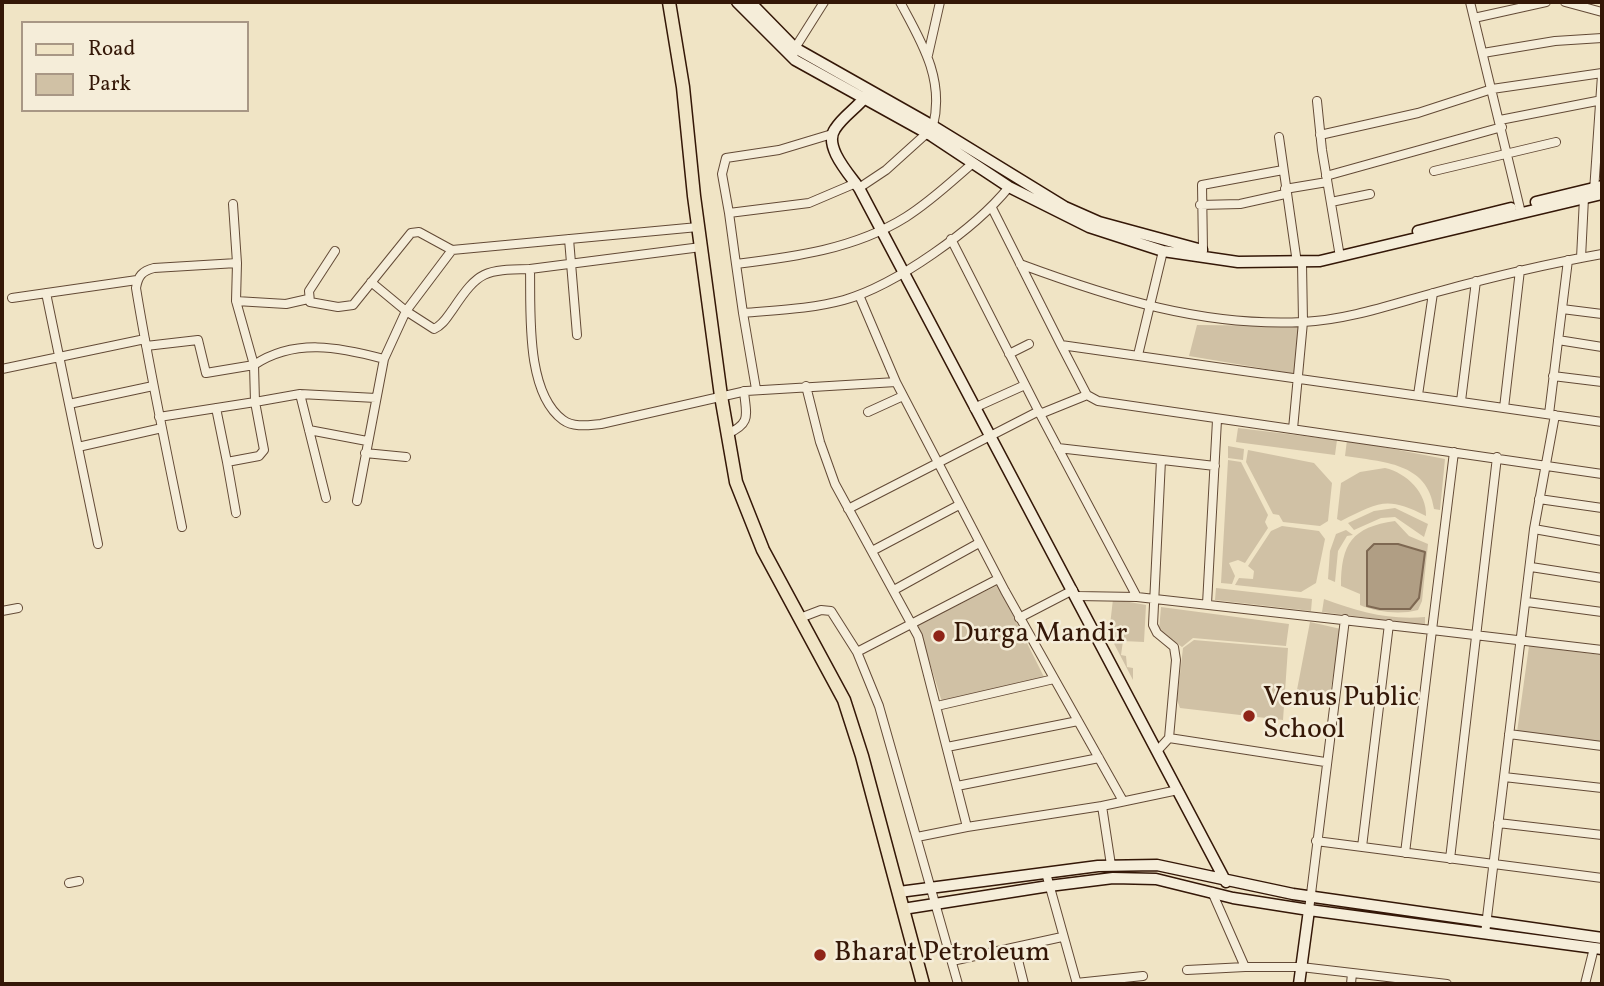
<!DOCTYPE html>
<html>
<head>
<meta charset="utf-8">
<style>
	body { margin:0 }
	#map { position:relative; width:1604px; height:986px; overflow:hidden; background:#f0e4c5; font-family:Vollkorn,serif }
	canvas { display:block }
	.frame { position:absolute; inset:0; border:4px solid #341707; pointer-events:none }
	.legend { position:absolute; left:21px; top:21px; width:228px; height:91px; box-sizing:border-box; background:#f5edd9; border:2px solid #a89785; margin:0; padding:9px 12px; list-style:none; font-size:21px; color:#341707 }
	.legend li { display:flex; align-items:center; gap:14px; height:35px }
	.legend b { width:35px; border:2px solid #a89785 }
</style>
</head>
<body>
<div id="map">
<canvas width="1604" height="986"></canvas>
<div class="frame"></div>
<ul class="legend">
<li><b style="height:9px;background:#f0e4c5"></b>Road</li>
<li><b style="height:19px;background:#d0c1a5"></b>Park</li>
</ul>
</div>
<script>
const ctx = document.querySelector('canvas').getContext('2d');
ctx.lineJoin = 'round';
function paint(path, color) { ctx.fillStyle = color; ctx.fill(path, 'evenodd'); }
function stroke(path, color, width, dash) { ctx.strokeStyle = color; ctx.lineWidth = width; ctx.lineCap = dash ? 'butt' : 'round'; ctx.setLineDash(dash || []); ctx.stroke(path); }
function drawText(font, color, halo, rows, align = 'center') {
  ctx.font = font + ' Vollkorn,serif'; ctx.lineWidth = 5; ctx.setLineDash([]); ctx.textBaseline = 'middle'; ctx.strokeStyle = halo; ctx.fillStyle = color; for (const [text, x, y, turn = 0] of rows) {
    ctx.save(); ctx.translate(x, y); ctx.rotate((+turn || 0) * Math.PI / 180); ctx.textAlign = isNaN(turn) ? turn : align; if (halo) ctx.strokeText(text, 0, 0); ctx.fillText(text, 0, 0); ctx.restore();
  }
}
paint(new Path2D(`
	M1197,325L1299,326L1296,374L1189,356Z
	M1238,428L1337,440L1335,455L1236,442Z
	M1347,440L1445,459L1440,510L1434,509C1428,462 1382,462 1345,456Z
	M1228,446L1244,449L1243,460L1228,458Z
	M1248,450L1314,463L1332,483L1328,521L1320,526L1283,522L1279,515L1273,514L1246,462Z
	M1228,460L1241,462L1268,515L1265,522L1268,528L1245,563L1238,560L1229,563L1235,576L1232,584L1221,583Z
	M1385,468C1407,473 1427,493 1426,516C1387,496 1379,502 1341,521L1337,519L1341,483L1360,472Z
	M1395,508L1428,524L1424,537L1395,517L1381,518L1354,530L1348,523L1374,511Z
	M1395,521L1409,536L1428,544L1422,601L1418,610C1400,615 1376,612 1360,605V594L1341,586C1341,544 1352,527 1395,521Z
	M1282,526L1319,531L1325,539L1316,583L1301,592L1235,585L1239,578L1253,579L1254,571L1248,566L1271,531Z
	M1346,530L1353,535L1347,536L1338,551L1335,582L1328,579L1330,551L1336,534Z
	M998,585L1045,679L942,702L918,625Z
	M1216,588L1312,599L1311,611L1215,600Z
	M1113,599L1146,605L1144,642L1123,641L1121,655L1126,656L1127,667L1133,668V680L1109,634Z
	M1324,599C1359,612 1388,620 1425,617V625L1322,612Z
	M1161,607L1289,624L1286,646L1193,638L1182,647L1159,630Z
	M1310,622L1341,629L1329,700L1296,695Z
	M1194,640L1288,648L1283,720L1180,708L1177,700L1183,648Z
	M1529,646L1602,655V742L1517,732Z`), '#d0c1a5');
const water = new Path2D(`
	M1374,544H1398L1425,552L1419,598L1410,609H1380L1367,606V551Z`);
paint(water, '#b09e84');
stroke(water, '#7e6852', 2);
const street = new Path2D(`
	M900,2C921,41 945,79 933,126
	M1470,2L1521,213
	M1565,2L1602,12
	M1474,18L1546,2
	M795,48L824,2
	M1483,53L1555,41L1602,38
	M928,55L940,2
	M1317,101L1322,150L1339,251
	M1500,120L1602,100
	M1320,135L1418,113L1492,89L1602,73
	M1279,137L1296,256
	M1434,171L1556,142
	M1326,176L1502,127
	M859,188L886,170L927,133
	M1285,189L1327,182
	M1594,191L1602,75
	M1331,202L1370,194
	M233,204L237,263
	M1200,205L1240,204L1285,194
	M992,208L1061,345L1602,422
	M729,213L722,174L726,158L779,150L832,134
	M569,239L577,335
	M951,239L1040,414L1087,395
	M452,250L698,227
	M1203,250L1202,185L1283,170
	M335,251L309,291L310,302L338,307L353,305L411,233L419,232L452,250L406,311L384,359
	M1581,258L1584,198
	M736,264L729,213L809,203L856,183
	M1020,264C1112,298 1203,327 1303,322C1348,320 1393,304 1437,292C1492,277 1546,264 1602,254
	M530,269L701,247
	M371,282L406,311L434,329C443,325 447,317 453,309C479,270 485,270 530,269C531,311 525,392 563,420C574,428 589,425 601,424L746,391L896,382L1005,591L1123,801
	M46,293L98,544
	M859,295L896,382
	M12,298L137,280
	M236,301L286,304L308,299
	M1562,309L1602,314
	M743,313L736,264C794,257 855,249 906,217C930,202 951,182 973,163
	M1558,340L1602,347
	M1061,345L1087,395L1098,401L1602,474
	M146,346L198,340L206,373L254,365L236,301L237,263L154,268C142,271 138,276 136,288C149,368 166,448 182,527
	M1009,354L1029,344
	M1138,355L1163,251
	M2,369L145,339
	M1553,376L1602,382
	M806,386L820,442L835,484L918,636L967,827L1102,806
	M756,389L743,313C777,310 811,309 844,300C896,285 975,229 1009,187
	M300,394L326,498
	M1418,395L1433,293
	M1461,401L1476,281
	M69,404L153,386
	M216,408L227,462
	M974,408L1025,385
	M1504,408L1520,270
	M868,412L903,396
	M1040,414L1137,597L1077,596
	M1549,414L1568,260
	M159,417L255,402L264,450L259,456L227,462L236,513
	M1293,429L1303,322L1302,263
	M309,430L367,441
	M727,434C752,423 746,415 744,391
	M78,447L162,428
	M1058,448L1215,466
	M365,453L406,457
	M1539,499L1602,508
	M357,501L384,359C339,347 295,338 254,365L255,402L300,394L376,398
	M848,509L1039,411
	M1534,529L1602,541
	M872,551L959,505
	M1531,567L1602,578
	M894,590L979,543
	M1137,597L1432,630L1454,452
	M1527,602L1602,612
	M1207,604L1217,420
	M2,611L18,608
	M800,618L821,610L831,611L857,652L879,706L958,984
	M1019,618L1073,590
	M857,652L998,579
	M937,706L1054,679
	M1509,734L1602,746
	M1169,738L1325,762
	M947,747L1078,721
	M1158,750L1169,738L1176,660L1174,647L1157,633L1153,625L1161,460
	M1504,777L1602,788
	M957,786L1099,758
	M1498,823L1602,835
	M917,837L967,827
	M1316,841L1602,878
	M1362,847L1389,624
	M1405,853L1432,630L1602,650
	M1450,859L1497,457
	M1111,865L1102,806L1178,790
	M1046,873L1077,984
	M69,883L79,881
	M1212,892L1245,967H1301L1447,984
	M1309,910L1345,619
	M1485,934L1534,529L1555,415
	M1015,948L1024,984
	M952,961L1062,937
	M1187,970L1245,967
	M1076,983L1143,976
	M1351,984L1352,973
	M1585,984L1594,948`);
const secondary = new Path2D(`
	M737,2L795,60L932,136L1009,187L1089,227L1163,251L1238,262L1320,261L1602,194
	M750,2L795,48L933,126L1065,207L1099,222L1202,250
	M866,96C857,108 843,116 835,129C823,146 849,174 859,188L1226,882
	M1536,202L1602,186
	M1418,231L1511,208
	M899,892L1098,866L1157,865L1293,894L1602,938
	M903,909L1049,886L1113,878L1156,879L1233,898L1309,910L1602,949
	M1299,984L1309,910`);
const primary = new Path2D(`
	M669,2L683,87L694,196L721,396L736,482L763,550L844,700L862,756L923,984`);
stroke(street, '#634a36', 10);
stroke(secondary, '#341707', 13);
stroke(primary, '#341707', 15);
stroke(street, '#f5edd9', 8);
stroke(secondary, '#f5edd9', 10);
stroke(primary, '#f0e4c5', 12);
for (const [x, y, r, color] of [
	[939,636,7,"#8f2418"],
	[1249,716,7,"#8f2418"],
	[820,955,7,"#8f2418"]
]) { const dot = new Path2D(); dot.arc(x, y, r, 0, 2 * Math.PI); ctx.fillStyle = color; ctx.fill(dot); stroke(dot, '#f5edd9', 2.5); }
drawText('28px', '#341707', '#f5edd9', [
	["Durga Mandir",953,636],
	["Venus Public",1263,700],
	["School",1263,732],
	["Bharat Petroleum",834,955]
], 'left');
</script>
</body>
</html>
